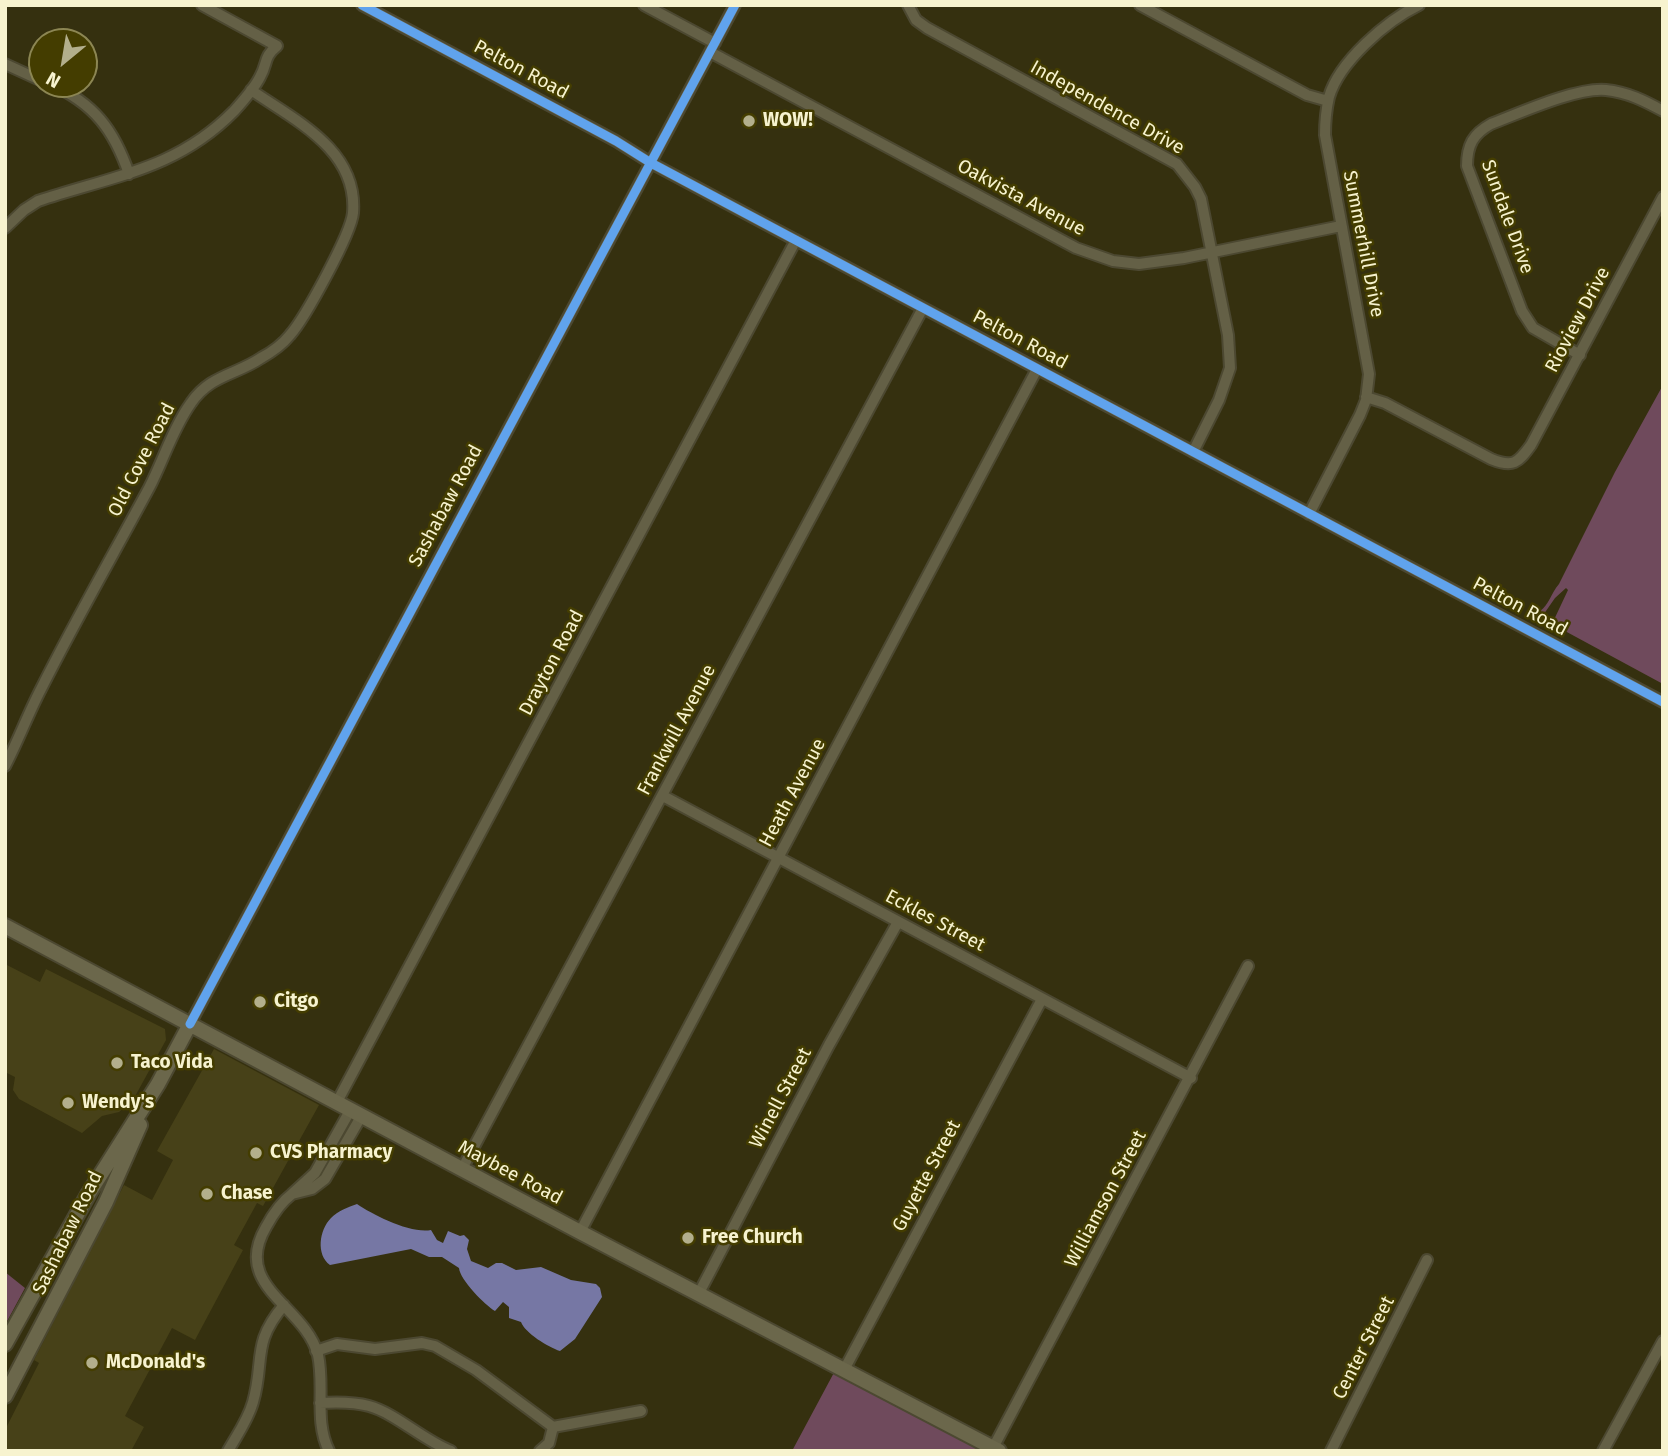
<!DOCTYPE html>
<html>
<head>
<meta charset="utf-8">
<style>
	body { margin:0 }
	#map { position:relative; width:1668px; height:1456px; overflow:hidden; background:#35300f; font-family:"Fira Sans",sans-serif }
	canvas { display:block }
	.frame { position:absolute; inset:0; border:7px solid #f7f3cf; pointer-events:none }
	.north { position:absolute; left:28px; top:28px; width:70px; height:70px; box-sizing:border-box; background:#443d00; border:2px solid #8c8653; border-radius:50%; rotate:210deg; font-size:19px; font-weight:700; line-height:28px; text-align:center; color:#f7f3cf }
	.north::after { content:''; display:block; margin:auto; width:24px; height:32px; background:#b3af8c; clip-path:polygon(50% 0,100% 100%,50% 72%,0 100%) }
</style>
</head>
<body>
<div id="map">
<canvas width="1668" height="1456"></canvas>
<div class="frame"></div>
<div class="north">N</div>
</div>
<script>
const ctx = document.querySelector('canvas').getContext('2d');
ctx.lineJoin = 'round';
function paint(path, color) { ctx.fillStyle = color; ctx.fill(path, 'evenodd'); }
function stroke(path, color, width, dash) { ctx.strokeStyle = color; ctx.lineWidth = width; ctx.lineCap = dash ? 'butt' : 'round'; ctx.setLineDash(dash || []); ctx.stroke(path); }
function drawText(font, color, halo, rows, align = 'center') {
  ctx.font = font + ' "Fira Sans",sans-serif'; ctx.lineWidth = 5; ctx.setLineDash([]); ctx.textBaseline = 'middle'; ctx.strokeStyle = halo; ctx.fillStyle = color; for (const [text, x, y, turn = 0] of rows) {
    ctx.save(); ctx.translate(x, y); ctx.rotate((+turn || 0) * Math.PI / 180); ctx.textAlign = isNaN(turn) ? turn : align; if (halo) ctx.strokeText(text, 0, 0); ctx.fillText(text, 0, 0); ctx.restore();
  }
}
paint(new Path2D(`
	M5,964L40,982L46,969L165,1029L166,1040L133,1100L119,1112L102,1116L82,1133L19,1099L13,1090L15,1077L5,1072Z
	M214,1049L319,1105L263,1206L257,1203L234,1245L243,1250L195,1340L172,1328L125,1416L144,1427L131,1451H5V1430L39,1363L34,1360L124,1185L152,1200L173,1160L157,1151Z`), '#474118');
paint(new Path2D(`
	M1663,385V684L1552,624L1568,590L1566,588L1555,598L1539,621L1536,617L1537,608L1540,611C1549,605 1551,593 1559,584L1615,472Z
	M5,1272L25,1288L5,1325Z
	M837,1367L995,1451H792Z`), '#6f4a5c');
paint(new Path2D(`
	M357,1204C373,1215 411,1234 431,1230L437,1240L443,1243L448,1231L460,1236L464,1235L469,1240L467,1249L471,1261L488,1268L496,1263H502L516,1270L541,1267L571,1280L596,1284L600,1288L602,1297L575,1339L560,1351C548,1347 525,1333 521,1322L509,1318V1307L503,1302L495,1311C485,1305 460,1280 459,1268L442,1257H429L411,1249L330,1265C316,1255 319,1230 331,1218C338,1211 348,1207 357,1204Z`), '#7677a4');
const minor = new Path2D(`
	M362,5L616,141L651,163L1663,702
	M644,5L715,43
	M908,5L916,20L927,28L1177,164L1195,187L1201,199L1228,335L1230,368L1219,400L1193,452
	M1140,5L1307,95L1328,101
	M710,52L1076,248L1113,261L1139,264L1184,258L1341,226
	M5,64L42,81
	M50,84C94,103 114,130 129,174
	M5,228L24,210L38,201C112,176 176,170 234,111C243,101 254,89 260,77C268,63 263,57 277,46L202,5
	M1580,355L1533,328L1522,311L1467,166C1467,145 1473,134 1491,124C1520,113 1577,87 1606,90C1627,92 1645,101 1663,111
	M1366,397L1385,403L1491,459C1513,468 1518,463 1531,445L1663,197
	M1309,514L1360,415L1366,400L1369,374L1325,135C1325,123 1326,110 1329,97C1339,62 1386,21 1419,5
	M5,766C18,741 28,714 41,689C75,621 113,555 149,488C163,461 173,428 191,403C210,375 236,375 261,358C272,352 282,345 290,335C305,318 351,234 353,213C358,150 296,121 251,90
	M663,796L1191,1078
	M190,1024L735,5
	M337,1102L796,240
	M351,1109L315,1173L292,1194L312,1189L325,1179L362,1115
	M462,1169L923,308
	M292,1194C280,1203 273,1214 266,1227C231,1287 305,1305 318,1355C325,1387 314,1421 329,1451
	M580,1232L1037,369
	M699,1293L829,1045L898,922
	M316,1351L337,1344L375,1349L422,1343L435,1346L476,1370L553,1427L641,1411
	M844,1370L1042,999
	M320,1403C336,1402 354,1402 369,1406C395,1413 423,1440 451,1451
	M993,1448L1248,966
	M228,1451C237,1435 248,1420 253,1402C265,1360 251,1344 284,1305
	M540,1451L549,1443L553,1427
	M1331,1451L1427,1260
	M1603,1451L1663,1341`);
const major = new Path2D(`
	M5,926L580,1232L999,1451
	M5,1344L89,1193L158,1084L190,1024
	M5,1396L106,1202L140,1125`);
stroke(minor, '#4c4831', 14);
stroke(major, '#4c4831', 18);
stroke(minor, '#646046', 10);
stroke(major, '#6b674b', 14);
stroke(new Path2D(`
	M362,5L616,141L651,163L1663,702
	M190,1024L735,5`), '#60a3ed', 9);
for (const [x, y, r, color] of [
	[749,121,7,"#b3af8c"],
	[260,1002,7,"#b3af8c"],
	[117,1063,7,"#b3af8c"],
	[68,1103,7,"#b3af8c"],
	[256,1153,7,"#b3af8c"],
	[207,1194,7,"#b3af8c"],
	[688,1238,7,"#b3af8c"],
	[92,1363,7,"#b3af8c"]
]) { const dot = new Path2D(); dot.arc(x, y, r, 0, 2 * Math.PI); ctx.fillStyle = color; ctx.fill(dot); stroke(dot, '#443d00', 2.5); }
drawText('19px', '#f7f3cf', '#443d00', [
	["Pelton Road",521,70,28],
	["Independence Drive",1107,108,29],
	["Oakvista Avenue",1021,198,28],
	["Sundale Drive",1507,217,70],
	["Summerhill Drive",1363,244,79],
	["Rioview Drive",1578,320,-62],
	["Pelton Road",1020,340,28],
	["Old Cove Road",142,460,-63],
	["Sashabaw Road",446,506,-62],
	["Pelton Road",1520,607,28],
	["Drayton Road",552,663,-62],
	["Frankwill Avenue",677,730,-62],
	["Heath Avenue",793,793,-62],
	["Eckles Street",935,921,28],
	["Winell Street",781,1098,-62],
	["Maybee Road",510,1173,28],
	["Guyette Street",927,1176,-62],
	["Williamson Street",1106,1199,-62],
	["Sashabaw Road",68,1233,-64],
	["Center Street",1364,1348,-63]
]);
drawText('bold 19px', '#f7f3cf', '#443d00', [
	["WOW!",763,121],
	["Citgo",274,1002],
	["Taco Vida",131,1063],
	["Wendy's",82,1103],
	["CVS Pharmacy",270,1153],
	["Chase",221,1194],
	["Free Church",702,1238],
	["McDonald's",106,1363]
], 'left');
</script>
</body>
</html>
